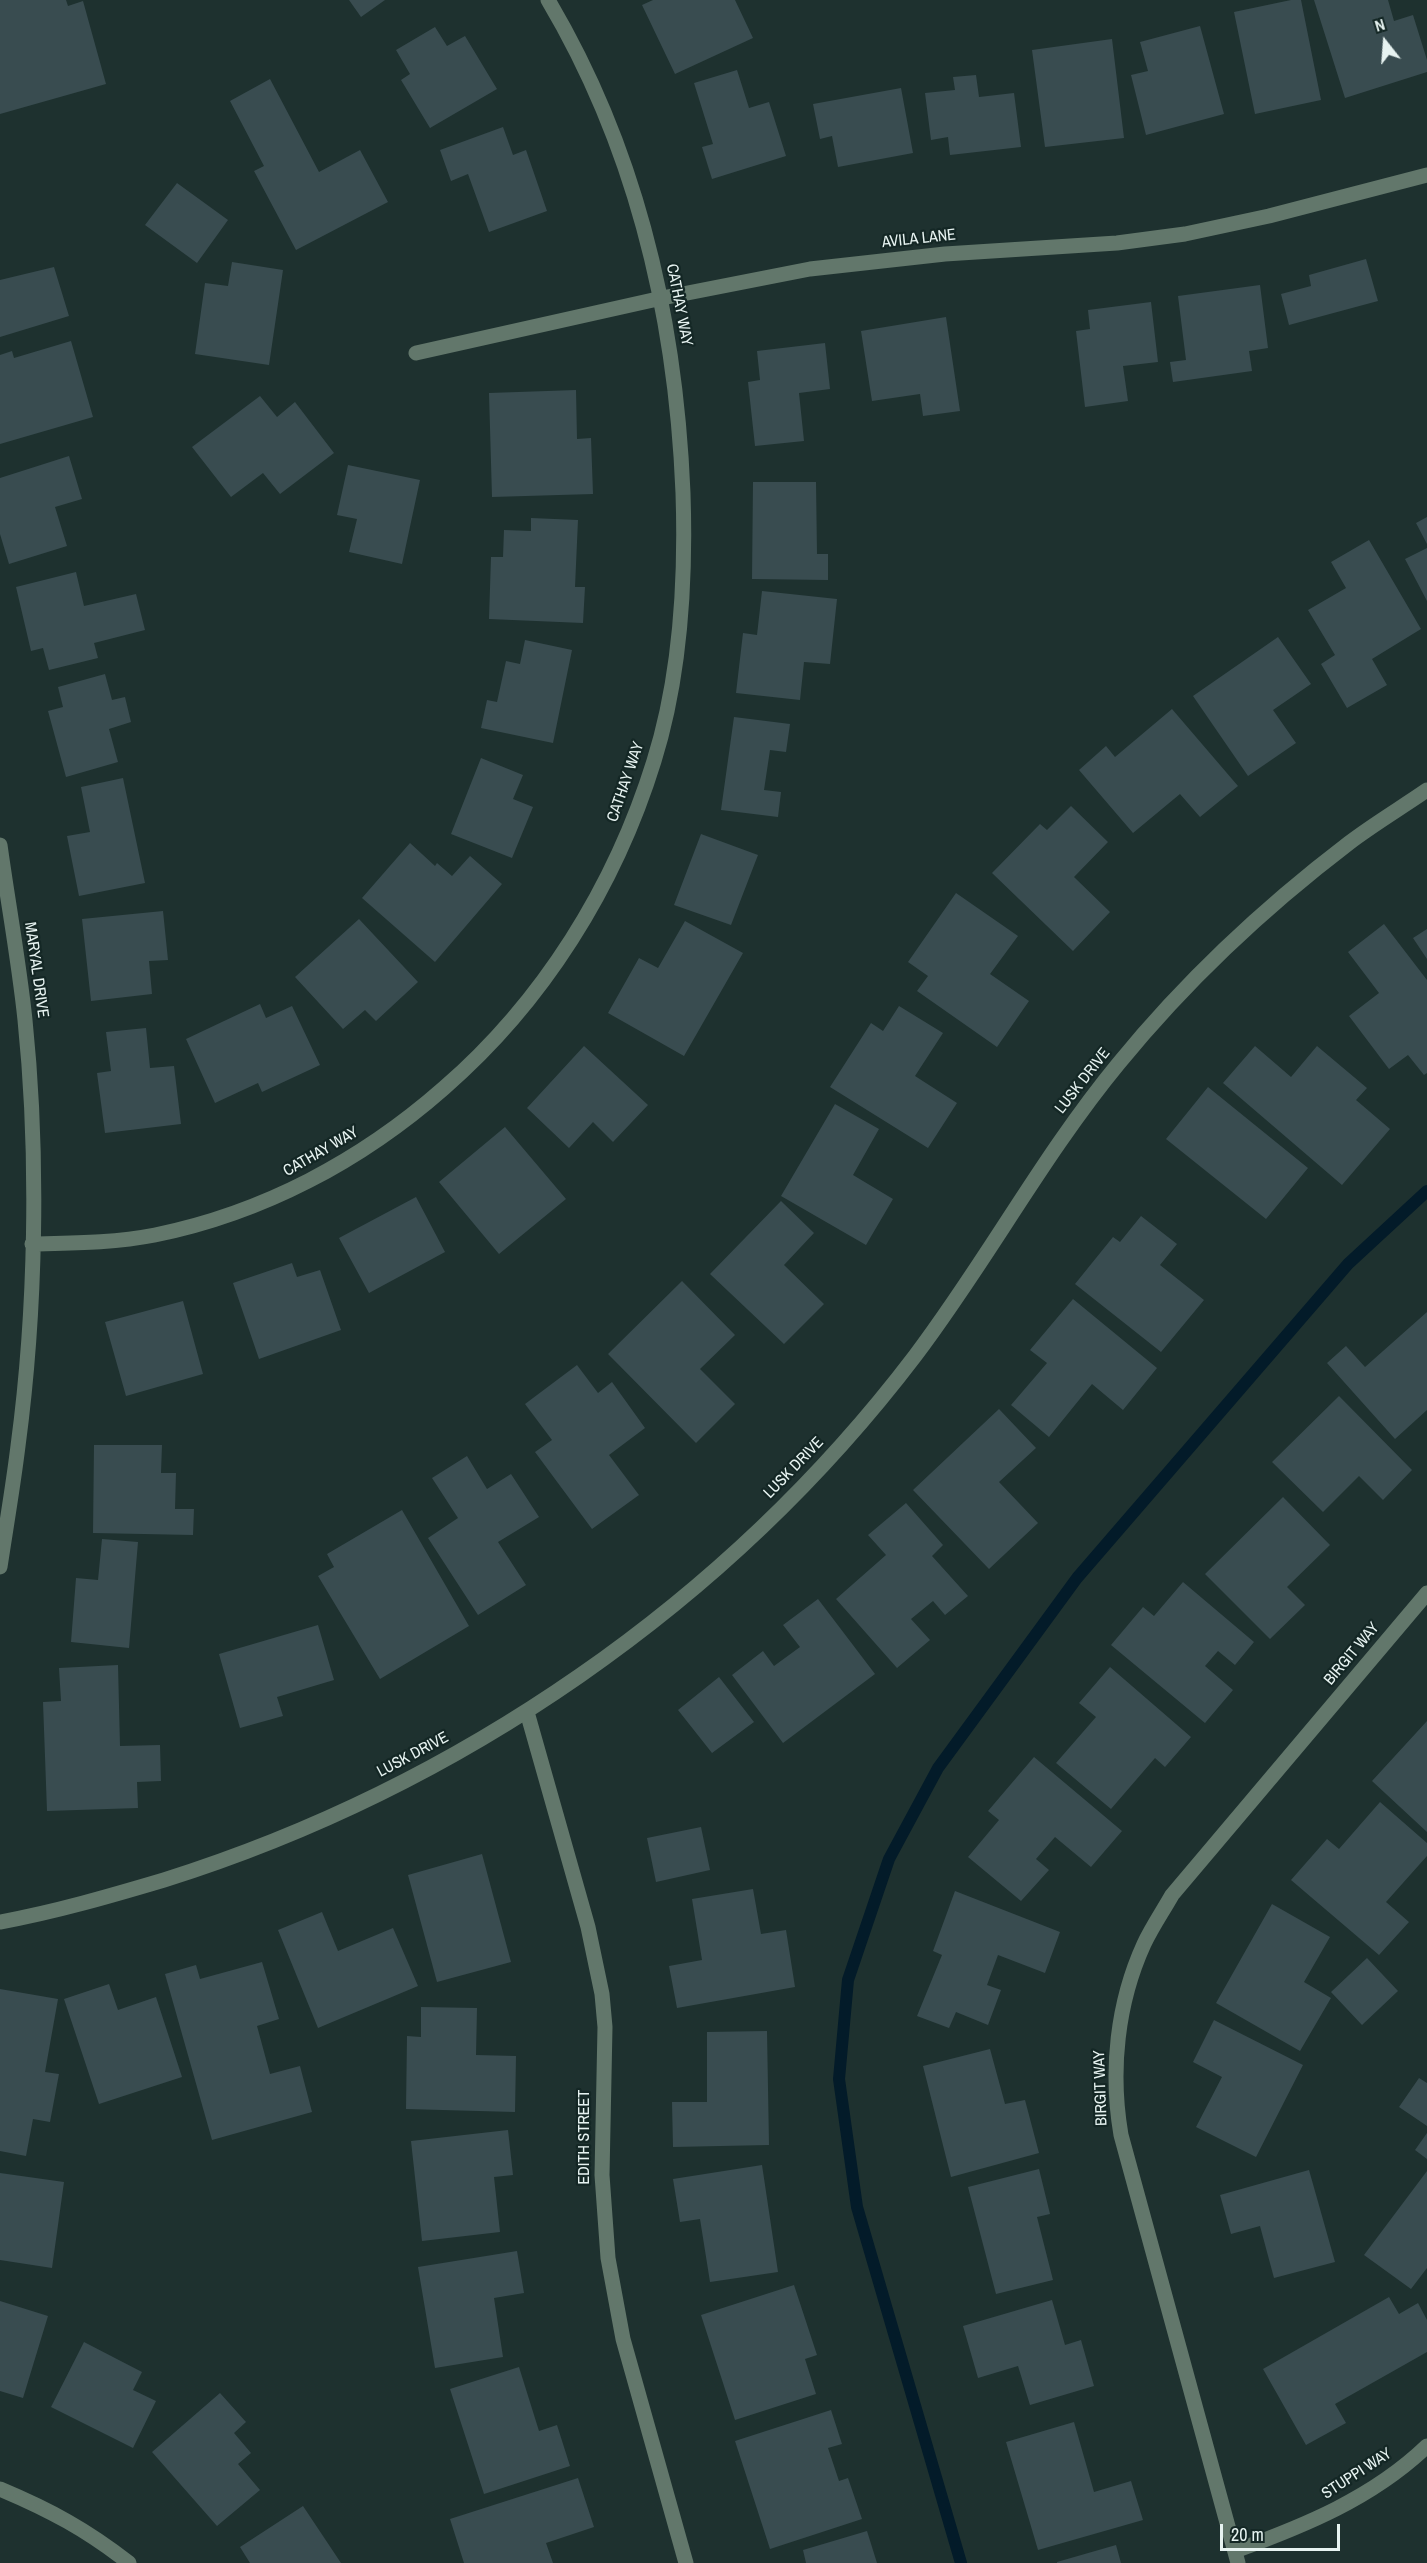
<!DOCTYPE html>
<html>
<head>
<meta charset="utf-8">
<style>
	body { margin:0 }
	#map { position:relative; width:1427px; height:2563px; overflow:hidden; background:#1e312f; font-family:"Archivo Narrow",sans-serif }
	canvas { display:block }
	.north { position:absolute; left:1355px; top:12px; width:60px; height:60px; -webkit-text-stroke:4px #142725; paint-order:stroke; rotate:343deg; font-size:16px; font-weight:700; line-height:24px; text-align:center; color:#e7f3f1 }
	.north::after { content:''; display:block; margin:auto; width:21px; height:27px; background:#e7f3f1; clip-path:polygon(50% 0,100% 100%,50% 72%,0 100%) }
	.scale { position:absolute; left:1220px; top:2524px; width:120px; height:27px; box-sizing:border-box; border:3px solid #e7f3f1; border-top:0; padding-left:8px; font-size:18px; line-height:21px; white-space:nowrap; color:#e7f3f1; -webkit-text-stroke:4px #142725; paint-order:stroke }
</style>
</head>
<body>
<div id="map">
<canvas width="1427" height="2563"></canvas>
<div class="north">N</div>
<div class="scale">20 m</div>
</div>
<script>
const ctx = document.querySelector('canvas').getContext('2d');
ctx.lineJoin = 'round';
function stroke(path, color, width, dash) { ctx.strokeStyle = color; ctx.lineWidth = width; ctx.lineCap = dash ? 'butt' : 'round'; ctx.setLineDash(dash || []); ctx.stroke(path); }
function paint(path, color) { ctx.fillStyle = color; ctx.fill(path, 'evenodd'); }
function drawText(font, color, halo, rows, align = 'center') {
  ctx.font = font + ' "Archivo Narrow",sans-serif'; ctx.lineWidth = 4.5; ctx.setLineDash([]); ctx.textBaseline = 'middle'; ctx.strokeStyle = halo; ctx.fillStyle = color; for (const [text, x, y, turn = 0] of rows) {
    ctx.save(); ctx.translate(x, y); ctx.rotate((+turn || 0) * Math.PI / 180); ctx.textAlign = isNaN(turn) ? turn : align; if (halo) ctx.strokeText(text, 0, 0); ctx.fillText(text, 0, 0); ctx.restore();
  }
}
stroke(new Path2D(`
	M961,2563L857,2207L839,2079L848,1980L889,1859L938,1768L1077,1578L1348,1264L1427,1191`), '#031b29', 12);
paint(new Path2D(`
	M0,0H66L68,6L83,1L106,84L0,114Z
	M349,0H385L361,17Z
	M653,0H735L753,38L675,74L642,5Z
	M1291,0H1301L1321,100L1255,114L1234,12Z
	M1314,0H1388L1394,21L1413,15L1427,60V72L1345,98Z
	M1200,26L1224,114L1146,135L1131,75L1148,71L1140,42Z
	M435,27L447,46L465,36L497,89L430,128L401,80L410,74L396,50Z
	M1112,39L1124,138L1045,147L1032,50Z
	M737,70L749,108L769,102L786,156L712,179L702,147L713,144L694,83Z
	M976,75L979,97L1014,93L1021,147L950,155L948,137L931,140L925,93L955,90L953,77Z
	M270,79L319,172L360,150L388,202L296,250L254,171L264,166L230,101Z
	M901,88L913,153L838,167L832,136L820,139L813,104Z
	M503,127L513,155L526,150L547,211L489,232L468,174L451,181L440,150Z
	M177,183L228,220L197,263L145,225Z
	M1366,259L1378,301L1289,325L1281,294L1311,286L1309,275Z
	M232,262L283,270L269,365L195,354L205,283L228,286Z
	M54,267L69,316L0,337V280Z
	M1260,285L1268,348L1249,351L1252,371L1173,382L1170,362L1186,360L1178,296Z
	M1151,302L1158,362L1123,366L1128,401L1085,407L1076,331L1090,329L1088,310Z
	M946,317L960,411L923,416L920,394L872,401L861,331Z
	M71,341L93,417L0,444V355L12,351L14,358Z
	M825,343L830,389L799,393L804,441L755,446L748,382L760,380L757,351Z
	M576,390L577,439L591,438L593,494L492,497L489,393Z
	M260,396L277,417L295,402L334,453L280,494L263,473L231,497L192,447Z
	M69,456L82,499L55,507L67,546L9,564L0,534V478Z
	M348,465L420,480L402,564L349,552L357,519L337,515Z
	M753,482H816L817,554H828V580L752,579Z
	M1427,517V544L1416,523Z
	M531,518L578,520L575,587H585L583,623L489,619L491,557H503L504,530L531,531Z
	M1369,540L1421,629L1372,659L1387,685L1347,708L1321,664L1335,655L1308,610L1346,588L1331,562Z
	M1427,548V601L1405,559Z
	M76,572L84,606L136,594L145,630L94,643L98,658L49,670L43,648L31,651L16,587Z
	M762,591L837,599L830,664L804,662L800,700L736,693L743,633L757,635Z
	M1278,637L1311,684L1273,710L1296,743L1248,776L1193,696Z
	M525,640L572,650L553,743L481,728L487,700L497,702L506,661L520,664Z
	M105,674L112,700L125,697L131,722L109,729L118,762L66,777L48,711L63,707L58,687Z
	M1172,709L1238,786L1200,817L1180,794L1133,833L1079,770L1106,746L1115,757Z
	M734,717L790,724L786,752L770,750L764,790L781,792L778,817L721,810Z
	M481,758L523,775L513,799L533,807L512,858L451,834Z
	M123,778L145,883L79,896L67,836L90,832L81,787Z
	M1071,806L1108,842L1074,877L1110,912L1073,951L992,873L1040,824L1047,830Z
	M701,834L758,855L731,925L674,905Z
	M410,843L435,866L437,863L452,876L470,856L502,884L435,962L362,898Z
	M956,893L1018,936L990,974L1029,1001L997,1047L917,991L928,976L908,962Z
	M163,911L168,960L149,961L152,994L91,1001L82,919Z
	M359,919L418,982L376,1021L365,1010L343,1029L295,977Z
	M685,921L743,953L684,1056L608,1013L639,958L658,968Z
	M1384,924L1427,980V1073L1424,1075L1408,1055L1389,1069L1349,1016L1379,993L1348,952Z
	M1427,929V959L1413,938Z
	M260,1004L266,1018L292,1006L320,1065L262,1092L258,1083L215,1103L186,1039Z
	M899,1006L943,1033L915,1076L957,1103L928,1148L830,1087L871,1023L883,1031Z
	M146,1028L150,1068L174,1066L181,1124L105,1133L97,1073L111,1071L106,1032Z
	M584,1046L648,1105L613,1142L593,1122L569,1148L527,1108Z
	M1255,1046L1291,1077L1317,1046L1367,1088L1356,1100L1390,1129L1342,1185L1223,1083Z
	M1208,1087L1308,1168L1266,1219L1166,1139Z
	M835,1104L879,1129L853,1175L893,1199L866,1245L781,1196Z
	M505,1127L566,1199L499,1254L439,1182Z
	M416,1197L445,1252L369,1293L339,1238Z
	M781,1201L814,1233L784,1265L824,1304L784,1344L710,1274Z
	M1141,1216L1177,1244L1160,1265L1204,1300L1161,1352L1075,1284L1113,1237L1120,1242Z
	M292,1263L297,1277L320,1270L341,1330L259,1359L233,1283Z
	M682,1281L735,1335L700,1369L735,1404L696,1443L608,1354Z
	M1073,1299L1157,1368L1123,1410L1092,1384L1049,1437L1011,1405L1047,1363L1030,1350Z
	M183,1301L203,1374L126,1396L105,1322Z
	M1427,1312V1410L1395,1439L1327,1363L1346,1346L1365,1367Z
	M577,1365L598,1393L612,1382L645,1428L609,1455L639,1495L592,1529L535,1452L552,1440L525,1404Z
	M1339,1396L1412,1470L1383,1500L1359,1476L1323,1512L1272,1462Z
	M999,1409L1036,1448L999,1482L1038,1523L989,1569L913,1490Z
	M94,1445H162L161,1473H176L175,1509H194L193,1535L93,1533Z
	M467,1456L487,1489L511,1474L539,1517L498,1542L526,1585L478,1615L428,1538L458,1518L432,1478Z
	M1283,1497L1330,1545L1287,1587L1305,1605L1270,1639L1205,1574Z
	M906,1503L943,1545L932,1556L968,1596L945,1615L933,1601L911,1619L930,1640L897,1668L836,1599L886,1555L868,1535Z
	M402,1510L469,1626L380,1679L318,1576L334,1567L327,1554Z
	M102,1539L138,1542L129,1648L71,1642L76,1578L98,1580Z
	M1183,1582L1254,1642L1235,1665L1218,1651L1205,1666L1233,1690L1205,1723L1111,1645L1143,1607L1154,1616Z
	M818,1599L875,1674L783,1743L732,1675L763,1651L774,1666L800,1647L783,1625Z
	M318,1625L334,1680L277,1697L283,1716L240,1728L219,1654Z
	M118,1665L120,1746L160,1745L161,1781L137,1782L138,1808L47,1811L43,1702L61,1701L59,1668Z
	M1110,1667L1191,1737L1165,1767L1155,1758L1111,1809L1056,1763L1096,1717L1079,1703Z
	M719,1677L754,1722L712,1753L678,1710Z
	M1427,1721V1832L1372,1781Z
	M1034,1757L1122,1831L1091,1867L1055,1837L1036,1859L1049,1870L1021,1901L968,1857L999,1820L988,1811Z
	M1380,1802L1427,1843V1856L1386,1902L1409,1922L1379,1955L1291,1880L1327,1839L1339,1849Z
	M701,1827L710,1870L656,1882L647,1838Z
	M482,1854L511,1962L437,1982L408,1875Z
	M753,1889L761,1934L786,1930L795,1987L677,2008L669,1966L702,1960L692,1899Z
	M955,1891L1060,1932L1045,1973L998,1955L987,1985L1001,1990L988,2025L956,2012L949,2028L917,2016L942,1955L933,1951Z
	M1272,1904L1330,1937L1304,1982L1331,1998L1300,2051L1216,2003Z
	M322,1912L338,1951L393,1928L418,1986L318,2028L278,1930Z
	M1367,1958L1398,1991L1362,2025L1331,1992Z
	M262,1962L279,2019L257,2026L270,2074L300,2066L312,2112L212,2140L165,1974L196,1965L200,1979Z
	M109,1984L118,2010L156,1997L182,2077L99,2104L64,1999Z
	M0,1989L58,1999L45,2072L59,2074L50,2122L33,2119L26,2156L0,2151Z
	M421,2007L477,2008L476,2055L516,2056L515,2112L406,2109L407,2036L421,2037Z
	M1214,2020L1303,2065L1256,2157L1196,2127L1222,2077L1193,2062Z
	M767,2031L769,2145L673,2147L672,2102H707V2032Z
	M990,2049L1005,2104L1025,2100L1039,2153L951,2177L923,2066Z
	M1419,2078L1427,2083V2126L1399,2107Z
	M508,2130L513,2175L494,2177L500,2232L422,2241L411,2141Z
	M1427,2133V2159L1415,2150Z
	M762,2165L778,2272L710,2282L700,2219L680,2222L673,2179Z
	M1039,2169L1050,2214L1037,2217L1053,2280L996,2294L968,2187Z
	M1309,2170L1335,2262L1274,2278L1260,2226L1231,2234L1220,2195Z
	M1427,2171V2268L1411,2289L1364,2255Z
	M0,2173L64,2182L52,2268L0,2260Z
	M517,2251L524,2293L494,2298L503,2357L435,2368L418,2267Z
	M794,2285L817,2355L805,2359L816,2394L735,2420L701,2315Z
	M1389,2297L1399,2314L1418,2303L1427,2320V2352L1335,2404L1346,2423L1306,2445L1263,2369Z
	M1052,2300L1065,2345L1081,2340L1094,2386L1030,2405L1018,2366L978,2378L963,2326Z
	M0,2301L48,2316L23,2398L0,2391Z
	M84,2342L142,2372L133,2390L156,2401L133,2448L51,2407Z
	M519,2367L539,2431L557,2425L570,2466L484,2494L450,2389Z
	M220,2393L246,2422L234,2433L251,2453L238,2464L260,2490L217,2526L152,2452Z
	M831,2410L842,2444L828,2448L839,2481L848,2478L862,2519L770,2549L735,2441Z
	M1074,2422L1094,2492L1131,2481L1143,2520L1038,2550L1006,2442Z
	M578,2478L594,2527L546,2543L553,2563H464L450,2519Z
	M303,2506L341,2563H250L240,2547Z
	M867,2531L877,2563H806L803,2550Z
	M1116,2545L1121,2563H1057V2562Z`), '#394c50');
stroke(new Path2D(`
	M416,353L662,298L810,269L945,254L1117,243L1185,234L1269,216L1427,175
	M0,845C8,903 19,962 25,1020C39,1156 36,1311 18,1446C13,1487 6,1527 0,1567
	M32,1244C73,1243 114,1243 155,1235C263,1213 361,1161 444,1088C543,1002 615,887 654,761C681,675 686,582 683,493C676,320 637,150 548,0
	M527,1712L588,1927L602,1994L605,2027L602,2175L608,2258L623,2339L686,2563
	M0,1922C55,1912 110,1896 164,1880C459,1787 727,1603 915,1356C987,1261 1043,1155 1119,1063C1186,981 1265,907 1349,843C1374,824 1401,808 1427,790
	M0,2489C50,2510 87,2530 129,2563
	M1235,2551C1304,2526 1373,2498 1427,2446
	M1238,2563L1121,2135C1110,2071 1117,2003 1144,1944C1152,1927 1163,1911 1172,1895L1427,1593`), '#62776b', 15);
drawText('16px', '#e7f3f1', '#142725', [
	["AVILA LANE",919,239,-6],
	["CATHAY WAY",679,305,79],
	["CATHAY WAY",626,782,-71],
	["MARYAL DRIVE",36,970,82],
	["LUSK DRIVE",1083,1081,-52],
	["CATHAY WAY",321,1152,-30],
	["LUSK DRIVE",794,1468,-46],
	["BIRGIT WAY",1352,1654,-50],
	["LUSK DRIVE",413,1755,-28],
	["BIRGIT WAY",1101,2088,-92],
	["EDITH STREET",585,2137,-90],
	["STUPPI WAY",1357,2474,-33]
]);
</script>
</body>
</html>
